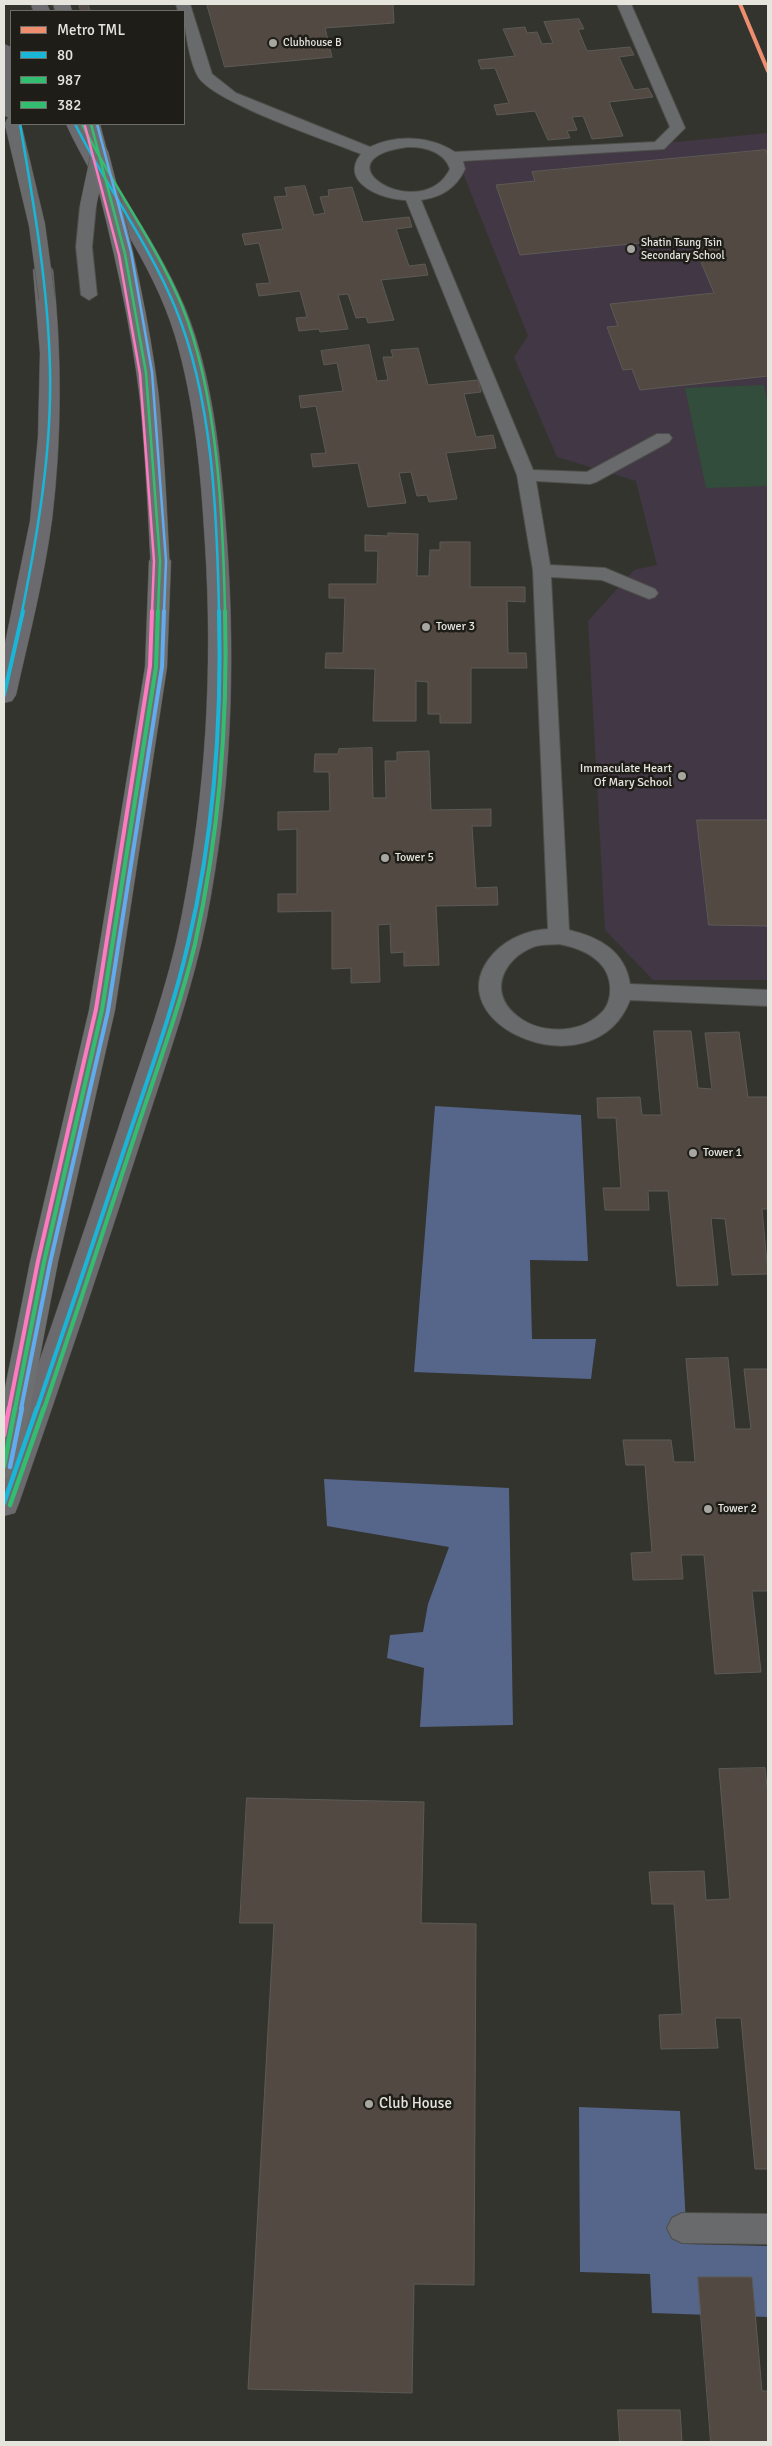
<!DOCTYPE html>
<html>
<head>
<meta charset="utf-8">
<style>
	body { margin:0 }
	#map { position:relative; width:772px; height:2446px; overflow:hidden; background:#34342e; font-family:Signika,sans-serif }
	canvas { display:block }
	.frame { position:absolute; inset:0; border:5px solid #e5e4dd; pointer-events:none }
	.legend { position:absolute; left:10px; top:10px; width:175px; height:115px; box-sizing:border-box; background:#1e1d18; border:1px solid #6e6d67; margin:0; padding:6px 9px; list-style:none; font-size:15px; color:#e5e4dd }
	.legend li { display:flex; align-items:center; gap:10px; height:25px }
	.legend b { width:25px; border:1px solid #6e6d67 }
</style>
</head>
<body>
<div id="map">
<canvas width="772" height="2446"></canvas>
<div class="frame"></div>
<ul class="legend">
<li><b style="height:6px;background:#ef8e6f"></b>Metro TML</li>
<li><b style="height:6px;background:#1ab6d8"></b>80</li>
<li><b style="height:6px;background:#33bd70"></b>987</li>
<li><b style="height:6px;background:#33bd70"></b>382</li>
</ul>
</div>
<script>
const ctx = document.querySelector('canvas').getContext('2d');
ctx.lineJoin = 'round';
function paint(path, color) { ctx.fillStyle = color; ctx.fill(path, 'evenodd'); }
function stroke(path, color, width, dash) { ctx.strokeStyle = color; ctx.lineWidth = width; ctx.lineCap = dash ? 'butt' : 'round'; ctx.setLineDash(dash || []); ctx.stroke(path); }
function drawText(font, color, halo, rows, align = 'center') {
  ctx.font = font + ' Signika,sans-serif'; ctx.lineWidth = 5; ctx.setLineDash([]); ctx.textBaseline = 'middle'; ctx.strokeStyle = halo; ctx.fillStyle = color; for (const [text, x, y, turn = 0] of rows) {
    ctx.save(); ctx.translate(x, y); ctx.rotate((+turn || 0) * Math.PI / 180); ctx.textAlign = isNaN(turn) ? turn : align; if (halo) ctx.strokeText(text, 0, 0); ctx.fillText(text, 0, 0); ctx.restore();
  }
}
paint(new Path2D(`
	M768,133V980H653L605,930L588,621L634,570L657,565L636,481L557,457L514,357L528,336L459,163Z`), '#423744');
paint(new Path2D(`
	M764,385L768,404V486L706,488L685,388Z`), '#324d3b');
paint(new Path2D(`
	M435,1106L581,1115L588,1261L530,1260L532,1339H596L591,1379L414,1372Z
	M324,1479L509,1488L513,1725L420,1727L424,1668L387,1658L390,1635L423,1632L428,1604L449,1547L327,1526Z
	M579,2107L680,2111L687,2244L768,2246V2317L652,2313L650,2274L580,2272Z`), '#55668a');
const building = new Path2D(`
	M79,4H88L90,11H81Z
	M207,4H393L394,23L325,28L332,57L225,67Z
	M579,19L584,29H578L587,51L630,47L634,55L619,57L634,90L648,88L653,97L609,102L623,136L592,139L583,116L572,117L577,130L567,131L570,138L548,140L535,111L497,115L494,105L509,103L495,68L481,69L478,60L515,56L503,29L525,27L527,33L537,32L542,44L553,43L544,22Z
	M766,150L768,156V376L640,390L632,369L623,370L607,327L618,326L610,304L714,293L691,238L520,255L496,185L535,181L532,172Z
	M305,186L314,215L325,213L320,197L329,196L328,190L352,187L363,222L409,217L412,227L396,229L409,266L425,264L428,275L381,280L394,320L368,323L366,317L356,318L348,294L338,295L348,329L320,332L319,329L299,331L296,318L307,317L300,291L259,296L256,284L270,283L259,243L245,245L242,234L283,229L274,197L287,196L285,188Z
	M369,345L377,381L388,380L383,357H393L391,350L418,348L428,385L478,380L481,392L464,394L476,437L493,435L496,448L446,453L457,499L429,502L427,495L417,496L411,472L399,473L406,503L368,507L358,463L313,467L311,454L326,453L316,406L301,408L299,396L343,391L337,363L324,365L321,351Z
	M388,533L418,534L417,576H429L430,550H440V542H470V587H525V602L507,601L508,653H526L527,668H471V723H440V714H428V682L416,681V721H373L375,669L325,668L326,653H343L345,598H329V584H377L378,551H365V535L388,536Z
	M372,748L373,798H386L385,761H397V752L429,751L431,810L491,809V826H472L476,888L497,887L498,905L436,906L439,965L404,966V952L391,953L390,924L378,925L380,982L351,983V968L332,969V911L278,912V894H297V829L278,830V812L330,811L329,772H314L315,754H338L339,749Z
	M697,820H768V926L709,925Z
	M654,1031H691L698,1088L712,1089L705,1033L739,1032L748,1097H768V1209H762L768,1274L732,1275L725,1219L711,1218L718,1285L677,1286L668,1191H648L649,1210H605L603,1188H621L616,1118H598L597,1098L640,1097L642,1115H661Z
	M728,1358L735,1429H751L744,1369H768V1591H752L761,1672L715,1674L704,1555H681L683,1579L633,1580L631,1553L652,1552L645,1465H626L623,1440H671L674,1462H695L686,1359Z
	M765,1768L768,1796V2169H755L741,2018H715L718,2048L661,2049L659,2015L682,2014L674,1904H652L649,1872L704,1871L706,1900L730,1899L719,1769Z
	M247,1798L424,1802L421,1923L476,1924L474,2285L414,2284L412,2393L248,2389L274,1923H240Z
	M698,2277H752L762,2391H768V2442H711Z
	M618,2410H680L682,2442H620Z`);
paint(building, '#524942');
stroke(building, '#5c5a56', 1);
const service = new Path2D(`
	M176,4H190L212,74L236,93L370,147C397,134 431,136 455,152L655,142L670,127L617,4H631L685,128L664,149L463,161L465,169C456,188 442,197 421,200L533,470L587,472L657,434H669L672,438L669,442L596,482L590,484L536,481L550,565L605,568L655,589L658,593L655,597L649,599L602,580L551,577L569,930C599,937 625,951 630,984L768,990V1006L630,1000C594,1095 429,1023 494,953C508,938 529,930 548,929L533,570L517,475L406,200C384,200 338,183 361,154C327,140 218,104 199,78C190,65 184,27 184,11H178ZM407,147C424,146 445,152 450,169C422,226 313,160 407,147ZM559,944C585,949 613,962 610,994C609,1002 606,1009 600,1014C578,1035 538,1034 516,1015C488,992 503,959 533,947C541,944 550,945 559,944Z
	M4,79L11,83V119L4,115Z
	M88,201L96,206L92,247L97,295L89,300L81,295L76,247L80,206Z
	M682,2213L768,2214V2244L682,2243L672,2238L667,2228L672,2218Z`);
const secondary = new Path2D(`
	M31,4H47L50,11H33Z
	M4,44L11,47V87L4,84Z
	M66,124H84C118,196 171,259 195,335C216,401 222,473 227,542C236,668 231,794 207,917C193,988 168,1057 146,1125C105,1252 63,1378 19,1503L15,1513L4,1516V1462C43,1351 81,1241 118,1129C141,1058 168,988 182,914C206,792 213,668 205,544C201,475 195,403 175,336C152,259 99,196 66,124Z
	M43,264L50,266L53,270C62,354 62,437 52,520C44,579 29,637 16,695L12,701L4,703V648L30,521L38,437L40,353L33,270L36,266Z`);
const motorway = new Path2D(`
	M53,4H70L72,11H55Z
	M82,124H100L108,154L106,158H92Z
	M160,554L168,556L171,561L167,667L115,1010L58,1262L19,1466L14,1475L4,1479V1393L30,1262L89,1010L145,667L149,561L152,556Z`);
stroke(service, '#4f4f4b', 2);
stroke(secondary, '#4f4f4b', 1);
stroke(motorway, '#4f4f4b', 1);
paint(service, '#696a6c');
paint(secondary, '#6b6b6f');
paint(motorway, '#6e6f71');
const serviceBridge = new Path2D(`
	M13,124L37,225L47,299
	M88,206L99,154`);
const motorwayBridge = new Path2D(`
	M99,154C120,233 139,313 149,395C155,450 157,506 160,561`);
stroke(serviceBridge, '#4f4f4b', 17, []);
stroke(motorwayBridge, '#4f4f4b', 20, []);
stroke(serviceBridge, '#696a6c', 16);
stroke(motorwayBridge, '#6e6f71', 19);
stroke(new Path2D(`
	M20,124C34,205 48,286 50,368C52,450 38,532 22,612
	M75,124C106,186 148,242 175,307C213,398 217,514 219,612`), '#1ab6d8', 2.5);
stroke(new Path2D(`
	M4,695L23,611
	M37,1409C69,1315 101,1220 132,1126C152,1066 174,1006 188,944C214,835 222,722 219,611`), '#1ab6d8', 4);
stroke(new Path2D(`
	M4,1503L37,1408`), '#1ab6d8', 4.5);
stroke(new Path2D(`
	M82,124C113,186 155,242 182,306C218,395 223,517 225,612`), '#33bd70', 2.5);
stroke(new Path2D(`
	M44,1409C76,1315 107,1220 138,1126C158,1066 180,1006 195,944C219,835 228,723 225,611`), '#33bd70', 4);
stroke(new Path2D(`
	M10,1505L44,1408`), '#33bd70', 4.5);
stroke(new Path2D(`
	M91,124L125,254L146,373L160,561L158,612`), '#33bd70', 2.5);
stroke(new Path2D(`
	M15,1409L44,1262L102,1010L156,667L158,611`), '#33bd70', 4);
stroke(new Path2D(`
	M4,1466L15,1408`), '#33bd70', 4.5);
stroke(new Path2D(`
	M97,124L131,252L152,372L166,561L164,612`), '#60acee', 2.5);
stroke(new Path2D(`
	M21,1409L50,1263L108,1011L162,667L164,611`), '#60acee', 4);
stroke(new Path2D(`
	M10,1467L22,1408`), '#60acee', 4.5);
stroke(new Path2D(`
	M85,126L119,255L140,374L154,561L152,612`), '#fe7ac1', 2.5);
stroke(new Path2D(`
	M9,1409L38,1261L96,1009L150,666L152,611`), '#fe7ac1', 4);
stroke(new Path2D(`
	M4,1435L9,1408`), '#fe7ac1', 4.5);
stroke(new Path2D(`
	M740,4L768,71`), '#ef8e6f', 4);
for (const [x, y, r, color] of [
	[273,43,5,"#a7a6a0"],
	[631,249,5,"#a7a6a0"],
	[426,627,5,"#a7a6a0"],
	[682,776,5,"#a7a6a0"],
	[385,858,5,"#a7a6a0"],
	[693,1153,5,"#a7a6a0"],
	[708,1509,5,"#a7a6a0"],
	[369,2104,5,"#a7a6a0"]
]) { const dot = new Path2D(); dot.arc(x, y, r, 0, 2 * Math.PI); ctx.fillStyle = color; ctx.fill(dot); stroke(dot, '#1e1d18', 2); }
drawText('11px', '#e5e4dd', '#1e1d18', [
	["Clubhouse B",283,43],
	["Shatin Tsung Tsin",641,243],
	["Secondary School",641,256]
], 'left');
drawText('12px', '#e5e4dd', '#1e1d18', [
	["Tower 3",436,627],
	["Immaculate Heart",672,769,"right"],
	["Of Mary School",672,783,"right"],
	["Tower 5",395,858],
	["Tower 1",703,1153],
	["Tower 2",718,1509]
], 'left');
drawText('15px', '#e5e4dd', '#1e1d18', [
	["Club House",379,2104]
], 'left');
</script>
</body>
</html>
